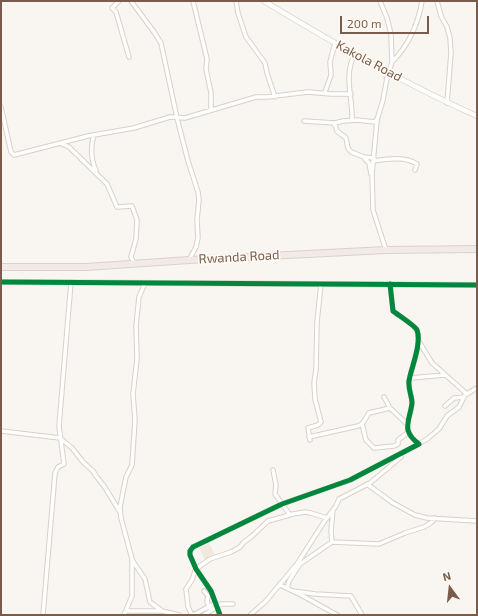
<!DOCTYPE html>
<html>
<head>
<meta charset="utf-8">
<style>
	body { margin:0 }
	#map { position:relative; width:478px; height:616px; overflow:hidden; background:#f9f5f0; font-family:"Exo 2",sans-serif }
	canvas { display:block }
	.frame { position:absolute; inset:0; border:2px solid #7a5c4d; pointer-events:none }
	.north { position:absolute; left:430px; top:568px; width:40px; height:40px; -webkit-text-stroke:3px #fffaf3; paint-order:stroke; rotate:345deg; font-size:11px; font-weight:700; line-height:16px; text-align:center; color:#7a5c4d }
	.north::after { content:''; display:block; margin:auto; width:14px; height:18px; background:#7a5c4d; clip-path:polygon(50% 0,100% 100%,50% 72%,0 100%) }
	.scale { position:absolute; left:340px; top:16px; width:89px; height:18px; box-sizing:border-box; border:2px solid #7a5c4d; border-top:0; padding-left:5px; font-size:12px; line-height:14px; white-space:nowrap; color:#7a5c4d; -webkit-text-stroke:3px #fffaf3; paint-order:stroke }
</style>
</head>
<body>
<div id="map">
<canvas width="478" height="616"></canvas>
<div class="frame"></div>
<div class="north">N</div>
<div class="scale">200 m</div>
</div>
<script>
const ctx = document.querySelector('canvas').getContext('2d');
ctx.lineJoin = 'round';
function paint(path, color) { ctx.fillStyle = color; ctx.fill(path, 'evenodd'); }
function stroke(path, color, width, dash) { ctx.strokeStyle = color; ctx.lineWidth = width; ctx.lineCap = dash ? 'butt' : 'round'; ctx.setLineDash(dash || []); ctx.stroke(path); }
function drawText(font, color, halo, rows, align = 'center') {
  ctx.font = font + ' "Exo 2",sans-serif'; ctx.lineWidth = 3.5; ctx.setLineDash([]); ctx.textBaseline = 'middle'; ctx.strokeStyle = halo; ctx.fillStyle = color; for (const [text, x, y, turn = 0] of rows) {
    ctx.save(); ctx.translate(x, y); ctx.rotate((+turn || 0) * Math.PI / 180); ctx.textAlign = isNaN(turn) ? turn : align; if (halo) ctx.strokeText(text, 0, 0); ctx.fillText(text, 0, 0); ctx.restore();
  }
}
paint(new Path2D(`
	M209,543L215,555L205,560L199,548Z`), '#f2e8de');
const street = new Path2D(`
	M119,1L112,8L116,12L129,57
	M131,1L154,32L161,43L177,118L188,161L198,192L199,200L197,220L198,238L196,247L189,260
	M193,1L207,59L206,69L211,93V110
	M236,1L238,13L246,37L265,63L267,73L275,97
	M380,1L387,18L391,34L392,62L387,78L383,100L377,120L372,174L373,210L386,250
	M437,1L441,16L447,27L450,38L451,53L447,103
	M392,62C409,45 418,25 422,1
	M325,92L331,75L330,62L335,43
	M1,107L11,152L14,155L88,136L134,128L170,117L185,118L256,97H267L308,92L331,94H351
	M352,120C353,99 343,74 355,54
	M304,121L335,123L343,121L357,120L375,122L377,119
	M333,123L335,125L337,131L346,138L348,148L351,152L364,157L374,158
	M94,135C90,147 91,159 96,171
	M62,144L69,147L107,184L117,207L132,206L137,220L136,239L131,257L134,263
	M365,159L369,163L371,174
	M373,161C387,159 405,156 417,164L415,170
	M418,340L432,363L467,394
	M410,378L445,375
	M384,397L390,408L407,424
	M445,406L454,398L464,397
	M362,424L366,440L374,448L394,446L398,444V440L409,432
	M1,431L60,438L72,448L83,462L93,471L96,476L104,486L120,512
	M309,437L358,426L362,424L369,413L390,408
	M310,440L308,428L318,425L321,422L315,399L314,383L316,369L317,322L321,284
	M417,445L427,439L439,429L447,416L459,407L465,395L477,388
	M273,470L276,485L275,494L290,515
	M367,484L393,503L415,515L427,518L477,521
	M332,542L379,544L405,533L424,527L432,522L435,518
	M132,560L145,579L150,602L162,611L179,615
	M280,585L303,596L337,615
	M287,588L289,581L300,564L332,542L331,531L333,510
	M204,591L208,596L207,602L210,608
	M293,591L315,594L351,596L362,615
	M126,611H162
	M43,615L55,473L58,467L64,464L59,426L71,282
	M124,615L132,596V559L121,518L120,507L126,477L132,465L135,420L133,394L137,359L136,326L139,297L145,283
	M192,615L188,607L186,589L192,580L195,571L200,566L210,559L231,552L240,547L244,542L251,537L268,521L293,514L305,512L311,513L327,518
	M193,615L216,603
	M204,615L221,604H233
	M220,615L211,591L196,569L190,555V551L193,547L282,504L350,480L419,444C400,430 410,421 412,403C412,396 408,389 409,381C411,368 422,344 417,330C414,325 398,315 393,311L390,284
	M250,615L265,602L297,564L324,522L336,506L339,499L370,483L401,457`);
const secondary = new Path2D(`
	M264,1C333,43 403,83 477,116
	M1,282L477,285`);
const highway = new Path2D(`
	M1,267H86L189,260L386,250L477,249`);
stroke(street, '#d7d1cb', 5.5);
stroke(secondary, '#d9d2cb', 6);
stroke(highway, '#dad1cc', 8);
stroke(street, '#fefefd', 3.5);
stroke(secondary, '#fefefd', 4.5);
stroke(highway, '#f2eae7', 6);
stroke(new Path2D(`
	M1,282L477,285
	M220,615L211,591L196,569L190,555V551L193,547L282,504L350,480L419,444C400,430 410,421 412,403C412,396 408,389 409,381C411,368 422,344 417,330C414,325 398,315 393,311L390,284`), '#00873e', 5);
drawText('13px', '#7a5c4d', '#fffaf3', [
	["Kakola Road",369,61,28],
	["Rwanda Road",239,257,-3]
]);
</script>
</body>
</html>
